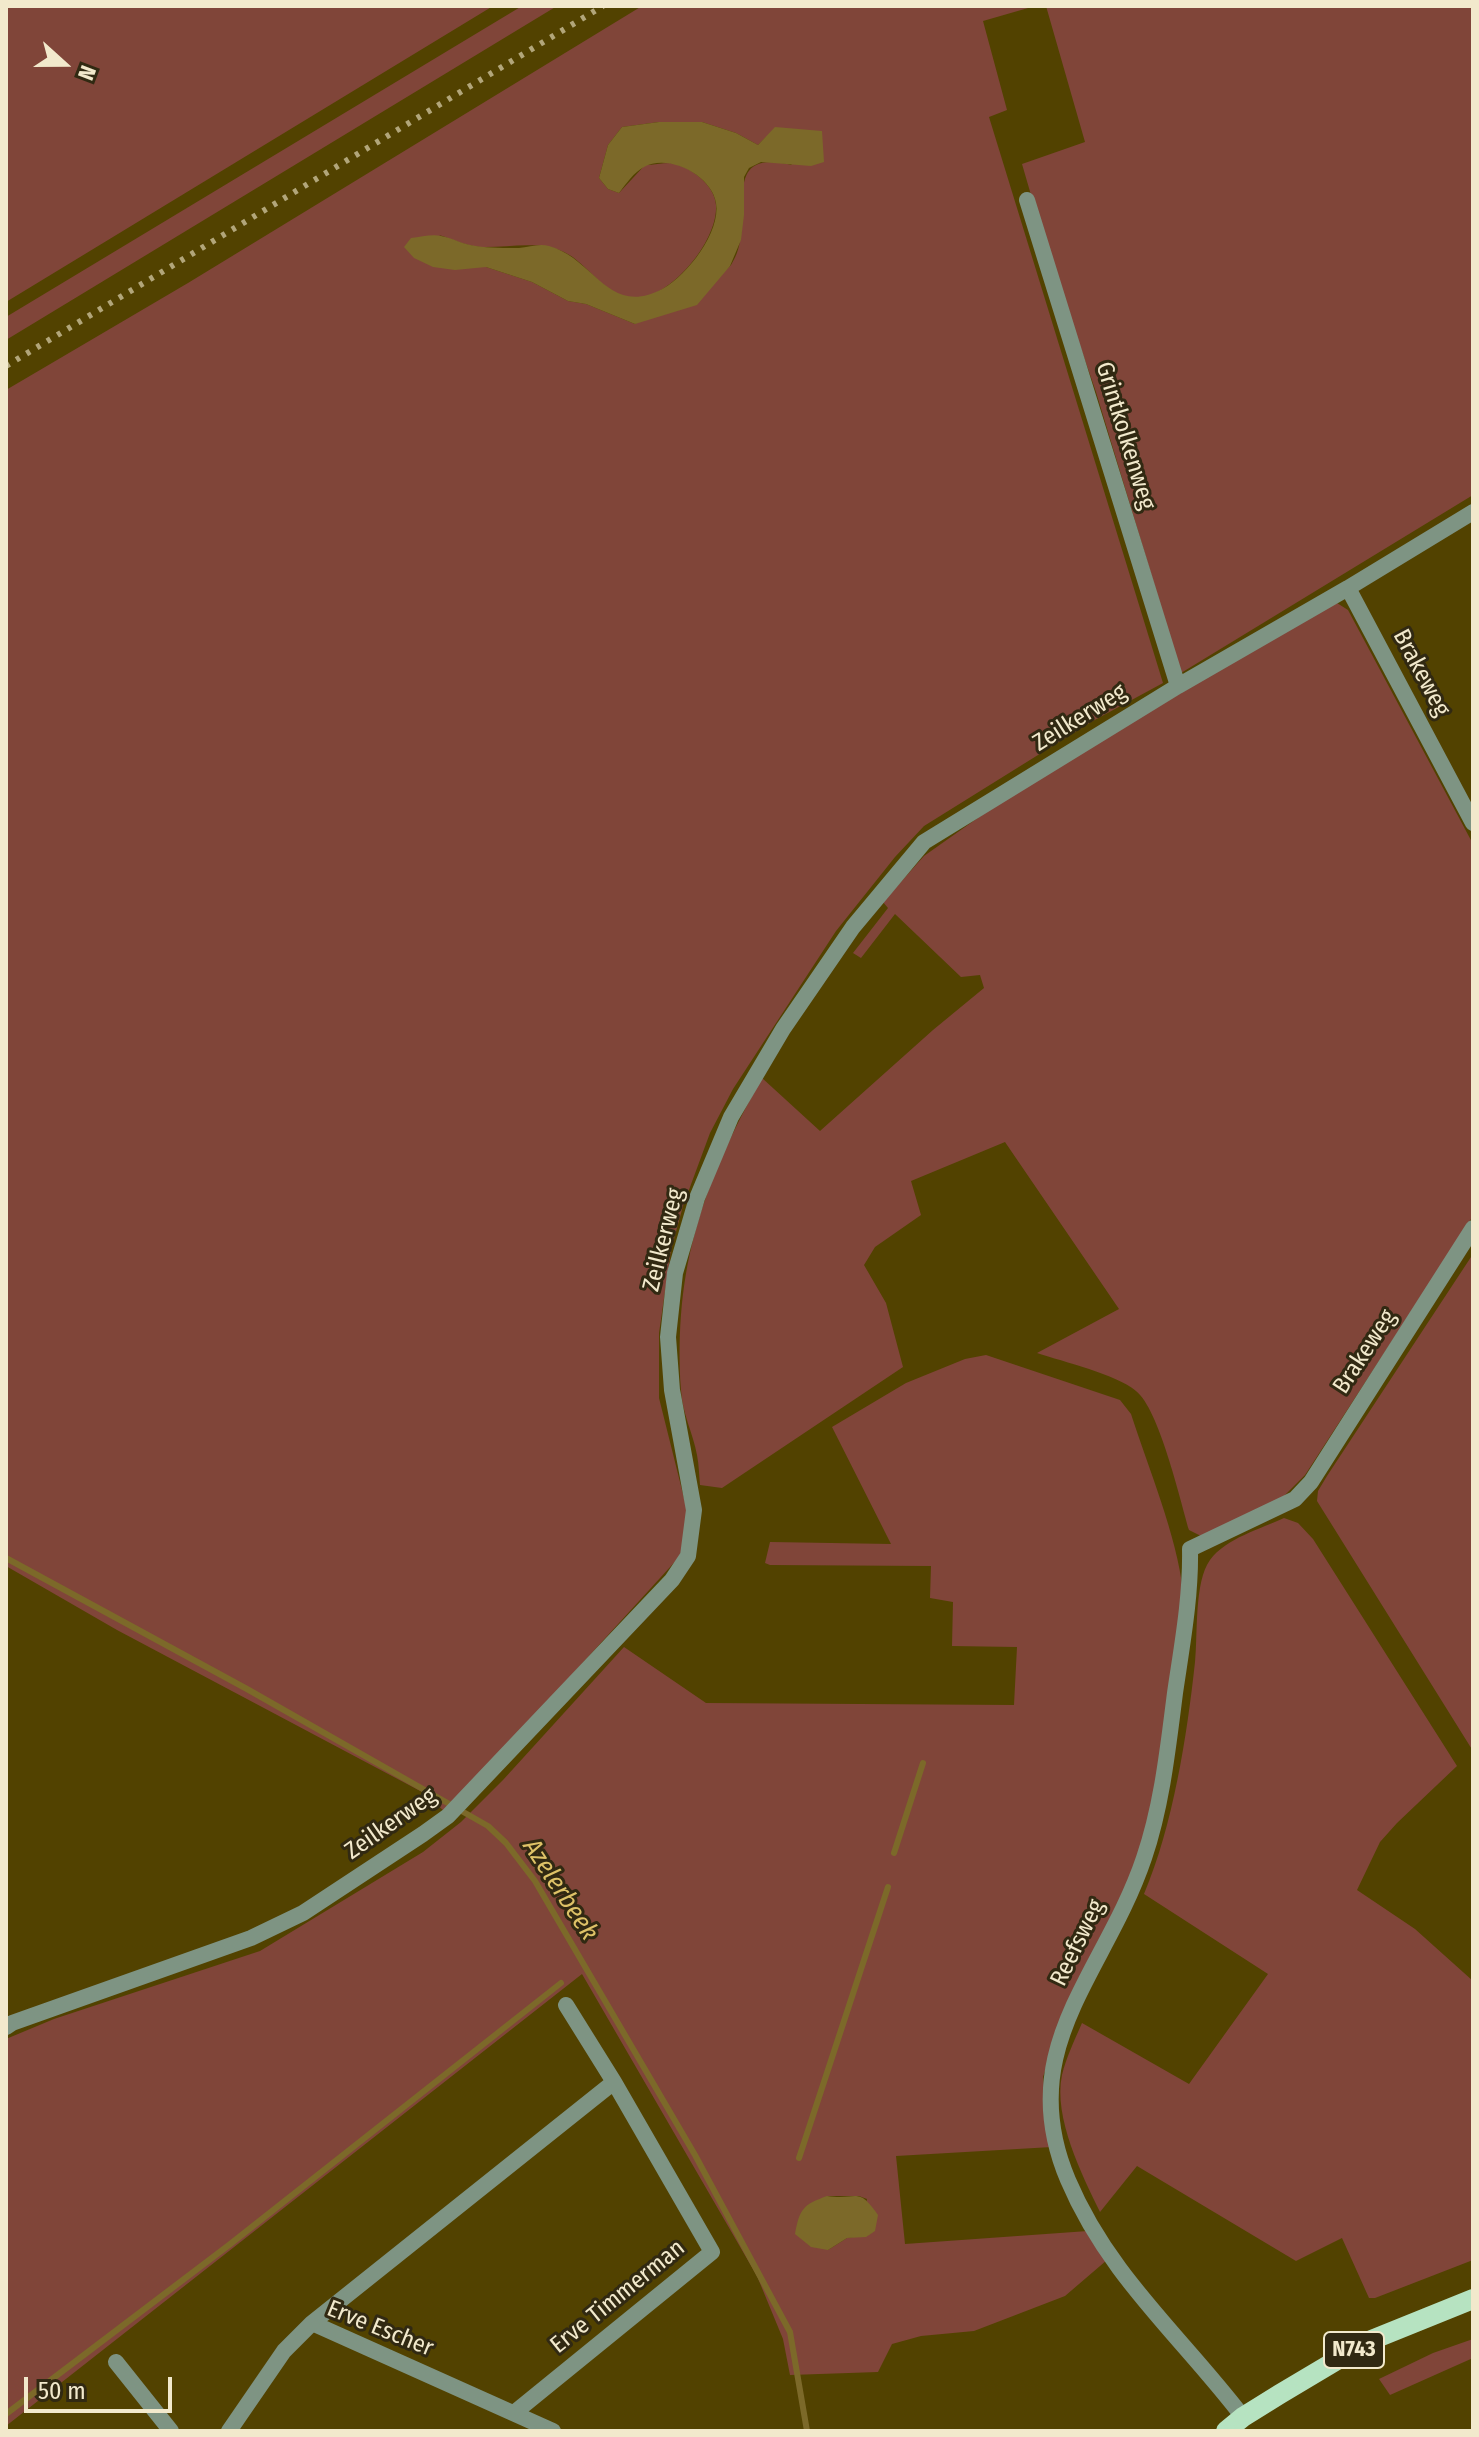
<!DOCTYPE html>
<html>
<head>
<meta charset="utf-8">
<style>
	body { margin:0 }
	#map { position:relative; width:1479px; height:2437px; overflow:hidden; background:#524200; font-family:"Fira Sans Condensed",sans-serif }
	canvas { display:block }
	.frame { position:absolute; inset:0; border:8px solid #f2e9cc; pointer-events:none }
	.north { position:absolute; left:24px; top:24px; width:80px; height:80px; -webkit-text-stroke:6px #312912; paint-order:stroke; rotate:111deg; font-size:22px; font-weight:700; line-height:32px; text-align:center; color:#f2e9cc }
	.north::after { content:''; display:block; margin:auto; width:28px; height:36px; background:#f2e9cc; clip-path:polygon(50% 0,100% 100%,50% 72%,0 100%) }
	.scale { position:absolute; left:24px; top:2377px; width:148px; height:36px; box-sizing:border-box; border:4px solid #f2e9cc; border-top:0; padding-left:10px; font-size:24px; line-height:28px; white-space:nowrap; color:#f2e9cc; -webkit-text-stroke:6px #312912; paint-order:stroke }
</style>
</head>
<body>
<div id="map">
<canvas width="1479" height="2437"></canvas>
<div class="frame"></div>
<div class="north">N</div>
<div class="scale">50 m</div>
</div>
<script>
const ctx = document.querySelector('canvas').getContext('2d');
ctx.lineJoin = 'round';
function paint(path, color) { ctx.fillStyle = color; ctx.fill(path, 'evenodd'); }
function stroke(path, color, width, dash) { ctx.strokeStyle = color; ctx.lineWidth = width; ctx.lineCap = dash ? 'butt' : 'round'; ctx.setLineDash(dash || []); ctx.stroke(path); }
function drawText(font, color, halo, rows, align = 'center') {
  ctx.font = font + ' "Fira Sans Condensed",sans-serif'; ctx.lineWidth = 6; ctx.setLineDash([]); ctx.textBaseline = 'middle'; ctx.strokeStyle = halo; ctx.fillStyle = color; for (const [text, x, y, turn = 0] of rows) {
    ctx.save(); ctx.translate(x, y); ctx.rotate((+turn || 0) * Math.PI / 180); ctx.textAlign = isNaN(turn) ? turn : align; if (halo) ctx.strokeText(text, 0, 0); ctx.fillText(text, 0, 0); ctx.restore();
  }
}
paint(new Path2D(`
	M6,6H493L6,302Z
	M522,6H557L6,340V317Z
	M642,6H1035L983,21L1007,110L989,117L1163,683L1091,722L924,826L895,857L836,931L733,1089L710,1133L683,1206L671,1250L659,1333V1398L686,1506V1530L681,1555L505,1748L444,1811L424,1793L117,1630L6,1566V390L188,283ZM659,122H702L736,133L758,145L766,137L792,165C713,146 760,223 731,265C723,275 651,314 635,324L586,304L568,301L532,282L486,267L439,235C452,239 466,246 480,247C507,248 539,240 564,252C592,265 608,306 645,297C677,289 718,239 716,205C715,185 689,165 670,163C662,163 653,165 645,165L619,193L608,189L599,178L608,145L622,127Z
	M1046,6H1473V495L1181,673L1096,392L1047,250L1022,164L1085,142Z
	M1337,603L1348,610L1473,844V1216L1305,1475L1280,1500L1201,1536L1189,1530C1180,1499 1159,1409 1136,1391C1116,1374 1064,1362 1037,1353L1119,1309L1005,1142L911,1181L921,1215L875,1247L864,1265L886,1303L903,1367L722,1488L700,1485C699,1475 699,1465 697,1455C693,1433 682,1413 681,1390C673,1268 703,1183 762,1078L820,1131L933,1030L984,988L980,975L961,977L895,914L861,958L853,953L888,908L883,902L924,856L999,803L1316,611Z
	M1473,1254V1751L1317,1501L1318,1491L1327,1476Z
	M986,1355L1120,1400L1131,1414C1148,1467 1177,1536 1183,1591L1155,1800L1136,1865L1053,2047L1043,2077L1052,2147L896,2156L905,2244L1088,2231L1107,2260L1065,2296L974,2331L921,2336L892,2344L878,2372L790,2375L783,2339L757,2276L582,1974L6,2426V2039L54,2019L260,1951L423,1852L461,1822L503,1780L624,1647L706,1703L1014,1705L1017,1647L952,1646L953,1602L930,1598L931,1566L770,1565L765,1563L770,1542L891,1544L832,1427L906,1383L965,1359ZM827,2196H859L867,2199L860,2236L847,2238L828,2250Z
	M1284,1518L1298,1523L1313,1539L1457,1766L1397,1823L1380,1842L1357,1890L1415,1929L1473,1981V2260L1375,2298H1369L1342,2238L1296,2261L1137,2166L1100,2212C1082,2175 1053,2117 1062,2075C1066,2058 1075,2039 1082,2023L1189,2084L1268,1974L1144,1894C1173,1826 1187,1736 1195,1662C1198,1634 1194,1582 1210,1560C1226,1538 1261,1529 1284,1518Z
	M1473,2339V2358L1390,2395L1379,2379L1433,2353Z`), '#804539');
paint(new Path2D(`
	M659,122H702L736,133L758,145L775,127L822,131L824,162L811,166L761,162L749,168L744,177V215L741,240L730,266L697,305L635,324L586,304L568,301L532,282L486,267L455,270L433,267L414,258L404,247L411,238C421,237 432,234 441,236C453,238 464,245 476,246C490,248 506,248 519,248C529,247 540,243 549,246C596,259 608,319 664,288C687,275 721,232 716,203C712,176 669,153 644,167C634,172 626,184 619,193L608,189L599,178L608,145L622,127Z
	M827,2196C858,2201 857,2185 878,2215L875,2231L866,2237L847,2238L828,2250L811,2247L795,2234C800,2208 803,2205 827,2196Z`), '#7c6929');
stroke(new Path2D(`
	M6,1558L247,1689L488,1826L506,1843L535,1881L695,2155L790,2332L807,2431
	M894,1853L923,1763
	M799,2158L888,1887
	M6,2414L229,2245L561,1983`), '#7c6929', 6);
stroke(new Path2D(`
	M1027,200L1178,686
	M1348,588L1473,823
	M566,2005L614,2082
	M6,2027L12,2023L251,1938L303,1913L423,1834L448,1816L672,1580L688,1556L694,1510L672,1390L668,1337L675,1273L697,1198L731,1117L783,1029L853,927L924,842L1178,686L1348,588L1473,512
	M312,2323L614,2082L712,2252L514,2413
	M116,2362L171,2431
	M1243,2417C1182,2337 1108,2275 1068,2180C1012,2048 1105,1974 1144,1858C1162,1805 1168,1748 1175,1693C1182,1645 1191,1597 1190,1549L1295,1499L1311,1482L1473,1228
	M229,2431L284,2351L312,2323L553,2431`), '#7e9483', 16);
stroke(new Path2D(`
	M1226,2431L1243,2417L1280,2394L1369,2341L1473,2299`), '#b6e3c1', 20);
stroke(new Path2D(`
	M6,366L603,6`), '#b2a67a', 6, [4, 8]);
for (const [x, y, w] of [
	[1354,2350,60]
]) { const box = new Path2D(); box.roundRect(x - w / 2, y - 18, w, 36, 6); ctx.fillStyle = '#312912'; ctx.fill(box); stroke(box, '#f2e9cc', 2); }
drawText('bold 22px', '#f2e9cc', null, [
	["N743",1354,2350]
]);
drawText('24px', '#f2e9cc', '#312912', [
	["Grintkolkenweg",1125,436,73],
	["Brakeweg",1421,673,62],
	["Zeilkerweg",1080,718,-32],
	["Zeilkerweg",664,1240,-76],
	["Brakeweg",1365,1352,-57],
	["Zeilkerweg",391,1824,-35],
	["Reefsweg",1078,1943,-64],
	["Erve Timmerman",618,2297,-39],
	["Erve Escher",380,2329,22]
]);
drawText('italic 26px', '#dec267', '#312912', [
	["Azelerbeek",560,1890,57]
]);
</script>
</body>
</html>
